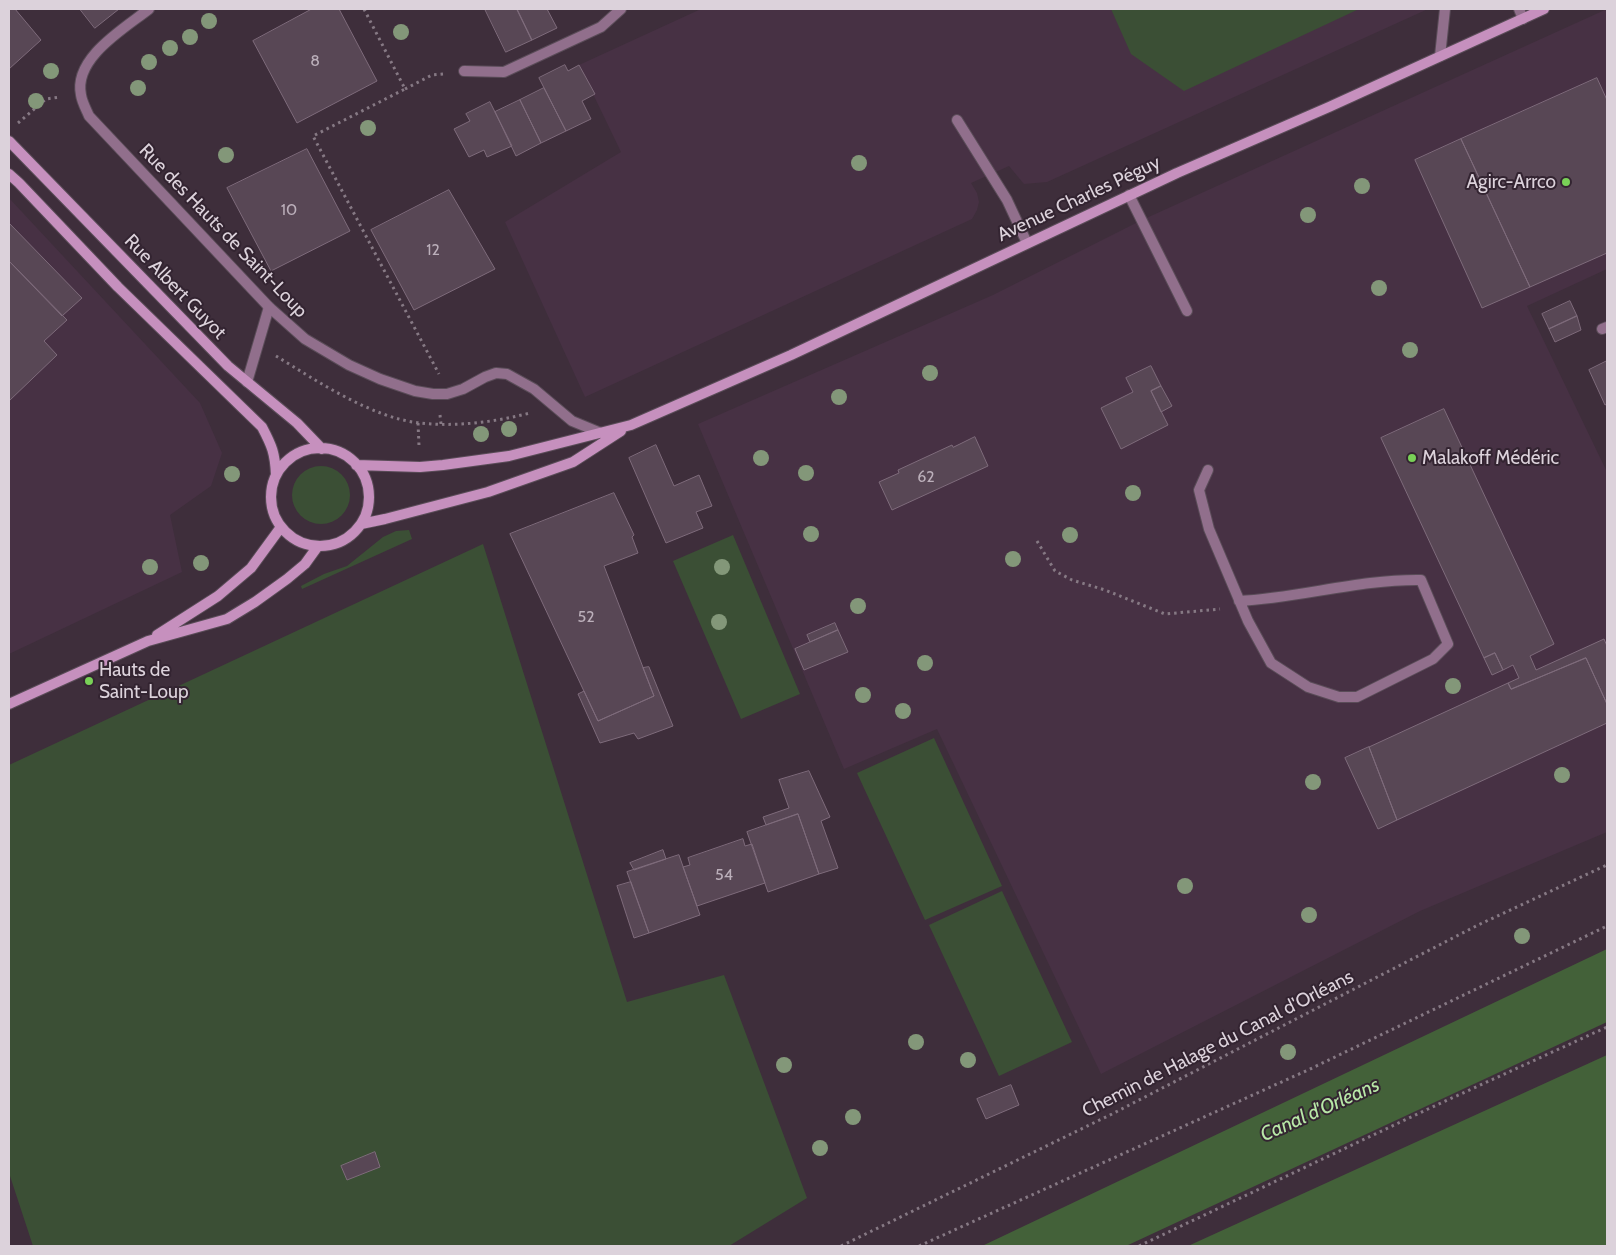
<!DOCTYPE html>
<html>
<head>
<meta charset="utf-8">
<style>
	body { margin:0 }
	#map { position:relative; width:1616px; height:1255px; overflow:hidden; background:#3e2e3b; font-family:Cabin,sans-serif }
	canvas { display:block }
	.frame { position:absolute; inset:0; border:10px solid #dcd2db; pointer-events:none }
</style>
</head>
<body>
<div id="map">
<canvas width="1616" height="1255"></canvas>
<div class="frame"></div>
</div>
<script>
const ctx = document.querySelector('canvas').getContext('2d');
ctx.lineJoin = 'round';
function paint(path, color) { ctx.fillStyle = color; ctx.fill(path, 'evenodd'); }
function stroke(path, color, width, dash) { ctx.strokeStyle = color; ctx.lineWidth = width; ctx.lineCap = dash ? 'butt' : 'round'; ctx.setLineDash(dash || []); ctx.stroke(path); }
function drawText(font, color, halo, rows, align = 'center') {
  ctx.font = font + ' Cabin,sans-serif'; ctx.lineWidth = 4; ctx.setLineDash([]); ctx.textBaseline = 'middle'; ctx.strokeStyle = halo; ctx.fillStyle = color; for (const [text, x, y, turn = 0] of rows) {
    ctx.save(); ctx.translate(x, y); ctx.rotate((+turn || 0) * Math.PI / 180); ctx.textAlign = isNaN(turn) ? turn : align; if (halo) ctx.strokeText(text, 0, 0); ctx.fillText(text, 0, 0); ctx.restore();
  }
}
paint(new Path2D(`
	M701,9H1428L1047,182L1024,184L1009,166L971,183L977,193L979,202L977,210L972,219L585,397L505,222L621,152L579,65Z
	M1607,9V269L1527,306L1607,472V832L1420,911L1101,1074L937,729L844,769L698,424L993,295L1142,220Z
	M9,198L200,403L222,453L211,486L170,515L182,572L9,654Z`), '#473144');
paint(new Path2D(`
	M1111,9H1359L1184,91L1131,54Z
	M292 495a29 29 0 1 1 58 0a29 29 0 1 1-58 0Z
	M409,530L412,539L302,589L301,586L324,574L347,566L383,537L396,531Z
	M733,535L800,694L741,719L673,561Z
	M483,544L627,1002L724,975L807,1198L729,1246H33L9,1173V765Z
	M934,738L1002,886L925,920L857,773Z
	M1002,891L1072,1042L999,1076L929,925Z`), '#3b4f35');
paint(new Path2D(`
	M1607,949V1022L1126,1246H982Z
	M1607,1055V1246H1188Z`), '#436139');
const building = new Path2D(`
	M9,9H15L41,40L9,69Z
	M80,9H119L95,28Z
	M312,9H339L377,81L297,123L253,41Z
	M485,9H517L532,40L506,52Z
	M517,9H547L557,28L532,40Z
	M565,65L568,71L579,65L595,94L582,101L591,119L566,131L539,78Z
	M1597,78L1607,100V253L1530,287L1461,139Z
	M544,88L566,131L541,143L520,100Z
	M520,100L541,143L516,156L495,112Z
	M490,102L512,146L487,157L484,150L469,157L454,129L470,121L466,114Z
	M1461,139L1530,287L1482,308L1415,160Z
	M307,149L350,231L271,271L227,188Z
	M449,190L495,269L414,310L371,230Z
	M9,223L82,298L62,316L9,261Z
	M9,261L67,320L44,341L57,355L9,401Z
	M1570,301L1577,316L1549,329L1542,314Z
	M1577,316L1581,330L1555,342L1549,329Z
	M1607,361V404L1605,405L1589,370Z
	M1151,366L1161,386L1151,391L1168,425L1121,449L1101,408L1133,392L1126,378Z
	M1161,386L1172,406L1161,412L1151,391Z
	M1444,409L1554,644L1530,656L1536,670L1604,639L1607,646V704L1586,658L1511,689L1508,683L1519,678L1513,665L1503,670L1495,653L1484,658L1381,438Z
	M975,437L988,466L892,510L879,482L899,473L898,470L952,445L953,447Z
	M656,445L674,486L699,475L712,506L696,512L703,528L666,543L629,458Z
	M614,493L634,535L632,537L638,553L604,566L654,696L598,721L510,534Z
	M835,623L838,630L810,642L807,635Z
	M838,630L848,652L804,670L795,649Z
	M1495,653L1503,670L1492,675L1484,658Z
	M1586,658L1607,704V723L1397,820L1369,747L1508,683L1511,689Z
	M649,667L673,726L638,739L634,733L600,743L578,694L584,691L598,721L654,696L643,668Z
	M1369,747L1397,820L1378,829L1345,758Z
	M809,771L830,817L821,821L838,868L819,874L798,814L766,825L763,817L789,808L779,780Z
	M798,814L819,874L768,892L747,832Z
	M743,839L745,846L752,844L765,883L697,906L683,867L690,865L688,858Z
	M663,850L666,859L634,870L630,863Z
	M679,855L700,915L649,933L627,872Z
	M631,882L649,933L634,938L617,886Z
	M1011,1085L1019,1105L986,1119L977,1099Z
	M375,1152L380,1167L347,1180L341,1166Z`);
paint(building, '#584755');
stroke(building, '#7e6b7b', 1);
const service = new Path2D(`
	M1129,195L1187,311
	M1602,329L1607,327
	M247,382L269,307
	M1208,470L1199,490L1209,529L1248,621L1271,663L1308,687L1339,697H1357L1433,659L1448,644L1421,580C1360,579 1300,598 1239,601`);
const minor = new Path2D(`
	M149,9C125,28 73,58 81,95C82,102 86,109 89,116L269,307L305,339L349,365L380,379L415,391L433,394H447L463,389L485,377L496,373L507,374L534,389L572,421L601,433
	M1519,9L1523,19
	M1440,56L1445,9
	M464,71L504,72L601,27L621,9
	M957,120L1007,200L1027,243`);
const secondary = new Path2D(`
	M9,141L228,366L297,423L322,449
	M9,174L19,183L118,287L262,427C272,446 275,453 276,475
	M271 497a49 49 0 1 1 98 0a49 49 0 1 1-98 0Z
	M356,465L420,467L443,465L509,456L631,425L791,355L1177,173L1329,107L1544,9
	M361,524L385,519L488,492L573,462L621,431
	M157,635L218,596L251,568L281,527
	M9,704L148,641L227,619L255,602L287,579L305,564L318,546`);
stroke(service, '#5a4c58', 12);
stroke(minor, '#5a4c58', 12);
stroke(secondary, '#5a4c58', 12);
stroke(new Path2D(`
	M364,9L405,89L313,136L439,374
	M405,89L432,75L443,74
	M18,123L46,99L60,97
	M276,356C317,381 372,418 420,423C458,427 494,422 530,413
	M440,415L441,424
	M418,423L419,446
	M1037,541L1055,571L1072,580L1105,590L1165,614L1220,609
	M841,1246L1112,1114L1478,925L1607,865
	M919,1246L1308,1070L1607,926
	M1139,1246L1428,1109L1607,1027`), '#867984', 3, [2.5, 4]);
stroke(service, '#916f8c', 10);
stroke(minor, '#916f8c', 10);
stroke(secondary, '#c690be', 10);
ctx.fillStyle = '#839779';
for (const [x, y] of [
	[209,21],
	[401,32],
	[190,37],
	[170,48],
	[149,62],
	[51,71],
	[138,88],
	[36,101],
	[368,128],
	[226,155],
	[859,163],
	[1362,186],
	[1308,215],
	[1379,288],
	[1410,350],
	[930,373],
	[839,397],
	[509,429],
	[481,434],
	[761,458],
	[806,473],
	[232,474],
	[1133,493],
	[811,534],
	[1070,535],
	[1013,559],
	[201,563],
	[150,567],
	[722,567],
	[858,606],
	[719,622],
	[925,663],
	[1453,686],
	[863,695],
	[903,711],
	[1562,775],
	[1313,782],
	[1185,886],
	[1309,915],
	[1522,936],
	[916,1042],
	[1288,1052],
	[968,1060],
	[784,1065],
	[853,1117],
	[820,1148]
]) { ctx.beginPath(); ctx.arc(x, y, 8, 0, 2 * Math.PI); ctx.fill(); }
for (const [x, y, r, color] of [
	[1566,182,5,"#79d157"],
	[1412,458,5,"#79d157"],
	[89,681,5,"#79d157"]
]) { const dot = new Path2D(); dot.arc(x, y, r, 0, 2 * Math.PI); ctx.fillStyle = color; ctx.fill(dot); stroke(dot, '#332431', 2); }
drawText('16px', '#bbafba', null, [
	["8",315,61],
	["10",289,210],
	["12",433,250],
	["62",926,477],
	["52",586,617],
	["54",724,875]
]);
drawText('19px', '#dcd2db', '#332431', [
	["Agirc-Arrco",1556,182,"right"],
	["Malakoff Médéric",1422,458],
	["Hauts de",99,670],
	["Saint-Loup",99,692]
], 'left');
drawText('19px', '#dcd2db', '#332431', [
	["Avenue Charles Péguy",1079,199,-25],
	["Rue des Hauts de Saint-Loup",223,231,46],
	["Rue Albert Guyot",175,287,46],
	["Chemin de Halage du Canal d'Orléans",1218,1044,-27]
]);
drawText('italic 20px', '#b8e8a7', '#332431', [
	["Canal d'Orléans",1320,1110,-24]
]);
</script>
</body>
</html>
